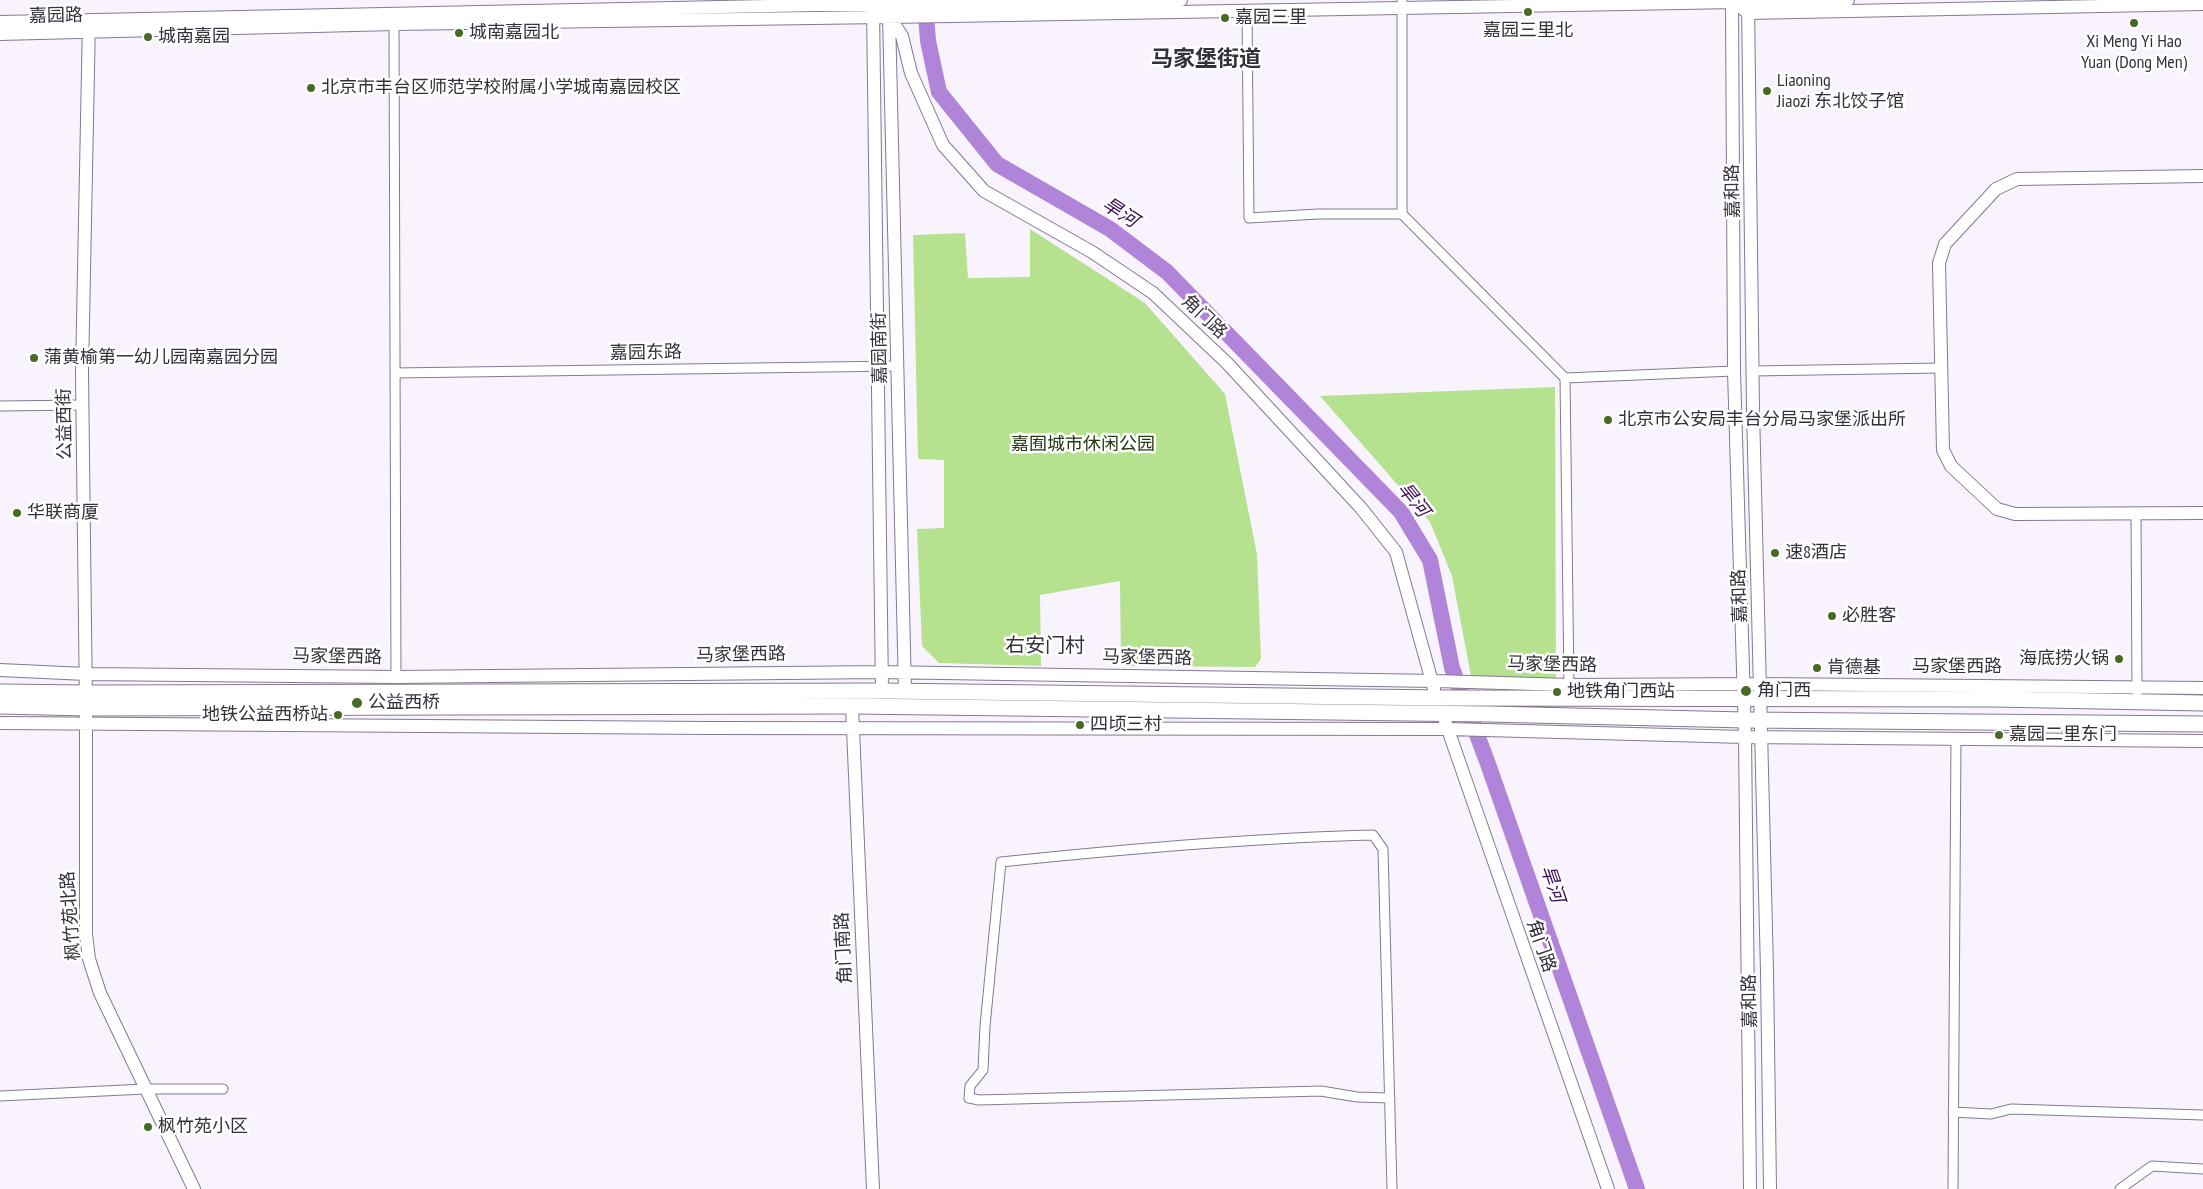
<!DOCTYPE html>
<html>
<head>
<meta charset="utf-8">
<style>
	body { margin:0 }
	canvas { display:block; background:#f8f3fd }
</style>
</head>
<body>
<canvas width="2203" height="1189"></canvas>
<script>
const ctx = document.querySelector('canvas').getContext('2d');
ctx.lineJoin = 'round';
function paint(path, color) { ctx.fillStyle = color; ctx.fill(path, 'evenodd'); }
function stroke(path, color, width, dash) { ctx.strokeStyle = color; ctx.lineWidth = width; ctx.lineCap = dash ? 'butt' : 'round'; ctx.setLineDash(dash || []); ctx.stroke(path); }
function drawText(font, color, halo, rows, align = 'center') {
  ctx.font = font + ' "PT Sans Narrow","Noto Sans SC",sans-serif'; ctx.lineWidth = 5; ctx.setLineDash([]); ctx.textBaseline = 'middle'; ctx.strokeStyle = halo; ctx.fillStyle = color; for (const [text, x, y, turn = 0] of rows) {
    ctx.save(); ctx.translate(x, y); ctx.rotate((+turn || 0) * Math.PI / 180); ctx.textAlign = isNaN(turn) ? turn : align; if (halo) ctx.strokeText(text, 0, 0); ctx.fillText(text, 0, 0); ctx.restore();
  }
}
paint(new Path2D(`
	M1030,229L1145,303L1225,394L1257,554L1261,659L1255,667L1121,666L1120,581L1040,595L1041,666L939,663L922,646L917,529L944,528V460L918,459L913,235L965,233L968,278L1030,277Z
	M1555,387L1556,680L1471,676L1452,576L1430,522L1320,396Z`), '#b6e290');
stroke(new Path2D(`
	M925,2L928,41L939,92L997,164L1110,229L1167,272L1401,512L1430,560L1452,668L1488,764L1637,1189`), '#b084d9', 16);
const street = new Path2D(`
	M1402,0V214L1565,378L1569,685
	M1247,11L1249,218L1318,214H1402
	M394,24L396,677
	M1752,371L1941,368
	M395,373L898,366
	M1565,378L1734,371
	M0,406L83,405
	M2136,514L2137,692
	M0,1096L145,1089H223
	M1390,1098L1357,1097L1321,1091L979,1100L969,1098L970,1086L983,1070L985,1026L1001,862C1125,849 1249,838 1373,835L1383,849L1392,1189
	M1953,1112L1991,1114L2011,1109L2203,1115
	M1953,1189L1956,740
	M2120,1189L2152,1166L2203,1169`);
const secondary = new Path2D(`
	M1732,0L1734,371L1745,737L1750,1189
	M1748,0L1753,410L1767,971L1770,1189
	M873,8L882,691
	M1743,9L1748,13L2203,4
	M889,16L902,36L911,73L943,145L984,191L1092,252L1153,293L1227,363L1361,508L1396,552L1434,689
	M889,16L905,691
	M89,20L82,372L86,708V934L89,959L100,993L194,1189
	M0,22L817,5H953L1181,0
	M0,34L394,24L953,16L1848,0
	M2203,176L2017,179L1996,189L1945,244L1939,263L1943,450L1951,466L1997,509L2015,514L2203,513
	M0,670L86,674L396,677L881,672L1436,681L1569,685L1760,684L2203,688
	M852,706L873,1189
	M1445,721L1608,1189
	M0,723L709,728L1448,729L1745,737L2203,741`);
const primary = new Path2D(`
	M0,692L86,693L882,691L1445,698L1993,699L2203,703
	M0,706L86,708L852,706L1488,714L1745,720L2203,724`);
stroke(street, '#847991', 11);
stroke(secondary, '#847991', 14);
stroke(primary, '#847991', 17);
stroke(street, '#fff', 9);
stroke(secondary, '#fff', 12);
stroke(primary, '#fff', 15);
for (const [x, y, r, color] of [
	[1528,12,5,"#486b24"],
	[1225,18,5,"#486b24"],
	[2134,23,5,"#486b24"],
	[459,33,5,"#486b24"],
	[148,37,5,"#486b24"],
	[311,88,5,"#486b24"],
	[1767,91,5,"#486b24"],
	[34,358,5,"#486b24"],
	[1608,420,5,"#486b24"],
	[17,513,5,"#486b24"],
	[1775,553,5,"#486b24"],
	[1832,616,5,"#486b24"],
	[2119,659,5,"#486b24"],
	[1817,668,5,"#486b24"],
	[1746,691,6,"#486b24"],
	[1557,692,5,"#486b24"],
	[357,703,6,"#486b24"],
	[338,715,5,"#486b24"],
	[1080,725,5,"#486b24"],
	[1999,735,5,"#486b24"],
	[148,1127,5,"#486b24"]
]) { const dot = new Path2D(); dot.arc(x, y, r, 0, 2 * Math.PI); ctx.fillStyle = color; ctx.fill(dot); stroke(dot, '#fff', 2); }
drawText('18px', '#35303a', '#fff', [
	["嘉园路",56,16,-1],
	["嘉和路",1733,191,-91],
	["角门路",1204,317,43],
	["嘉园南街",880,348,-91],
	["嘉园东路",646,353,-1],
	["公益西街",65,424,-91],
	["嘉和路",1740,596,-92],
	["马家堡西路",741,655,-1],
	["马家堡西路",337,657,1],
	["马家堡西路",1147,658,1],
	["马家堡西路",1552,665,1],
	["马家堡西路",1957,667],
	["枫竹苑北路",71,916,-94],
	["角门路",1541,946,71],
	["角门南路",844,948,-93],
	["嘉和路",1750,1001,-91]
]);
drawText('18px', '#35303a', '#fff', [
	["嘉园三里",1235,18],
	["嘉园三里北",1528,31,"center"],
	["城南嘉园北",469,33],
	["城南嘉园",158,37],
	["Xi Meng Yi Hao",2134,42,"center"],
	["Yuan (Dong Men)",2134,63,"center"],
	["Liaoning",1777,81],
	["Jiaozi 东北饺子馆",1777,102],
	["北京市丰台区师范学校附属小学城南嘉园校区",321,88],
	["蒲黄榆第一幼儿园南嘉园分园",44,358],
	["北京市公安局丰台分局马家堡派出所",1618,420],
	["华联商厦",27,513],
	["速8酒店",1785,553],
	["必胜客",1842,616],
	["海底捞火锅",2109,659,"right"],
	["肯德基",1827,668],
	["角门西",1757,691],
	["地铁角门西站",1567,692],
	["公益西桥",368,703],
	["地铁公益西桥站",328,715,"right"],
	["四顷三村",1090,725],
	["嘉园二里东门",2009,735],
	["枫竹苑小区",158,1127]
], 'left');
drawText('18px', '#263914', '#fff', [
	["嘉囿城市休闲公园",1083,445]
]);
drawText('italic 19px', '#3a0b58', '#fff', [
	["旱河",1120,213,33],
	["旱河",1413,500,52],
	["旱河",1552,884,71]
]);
drawText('20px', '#35303a', '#fff', [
	["右安门村",1045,646]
]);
drawText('bold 22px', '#35303a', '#fff', [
	["马家堡街道",1206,60]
]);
</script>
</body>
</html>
